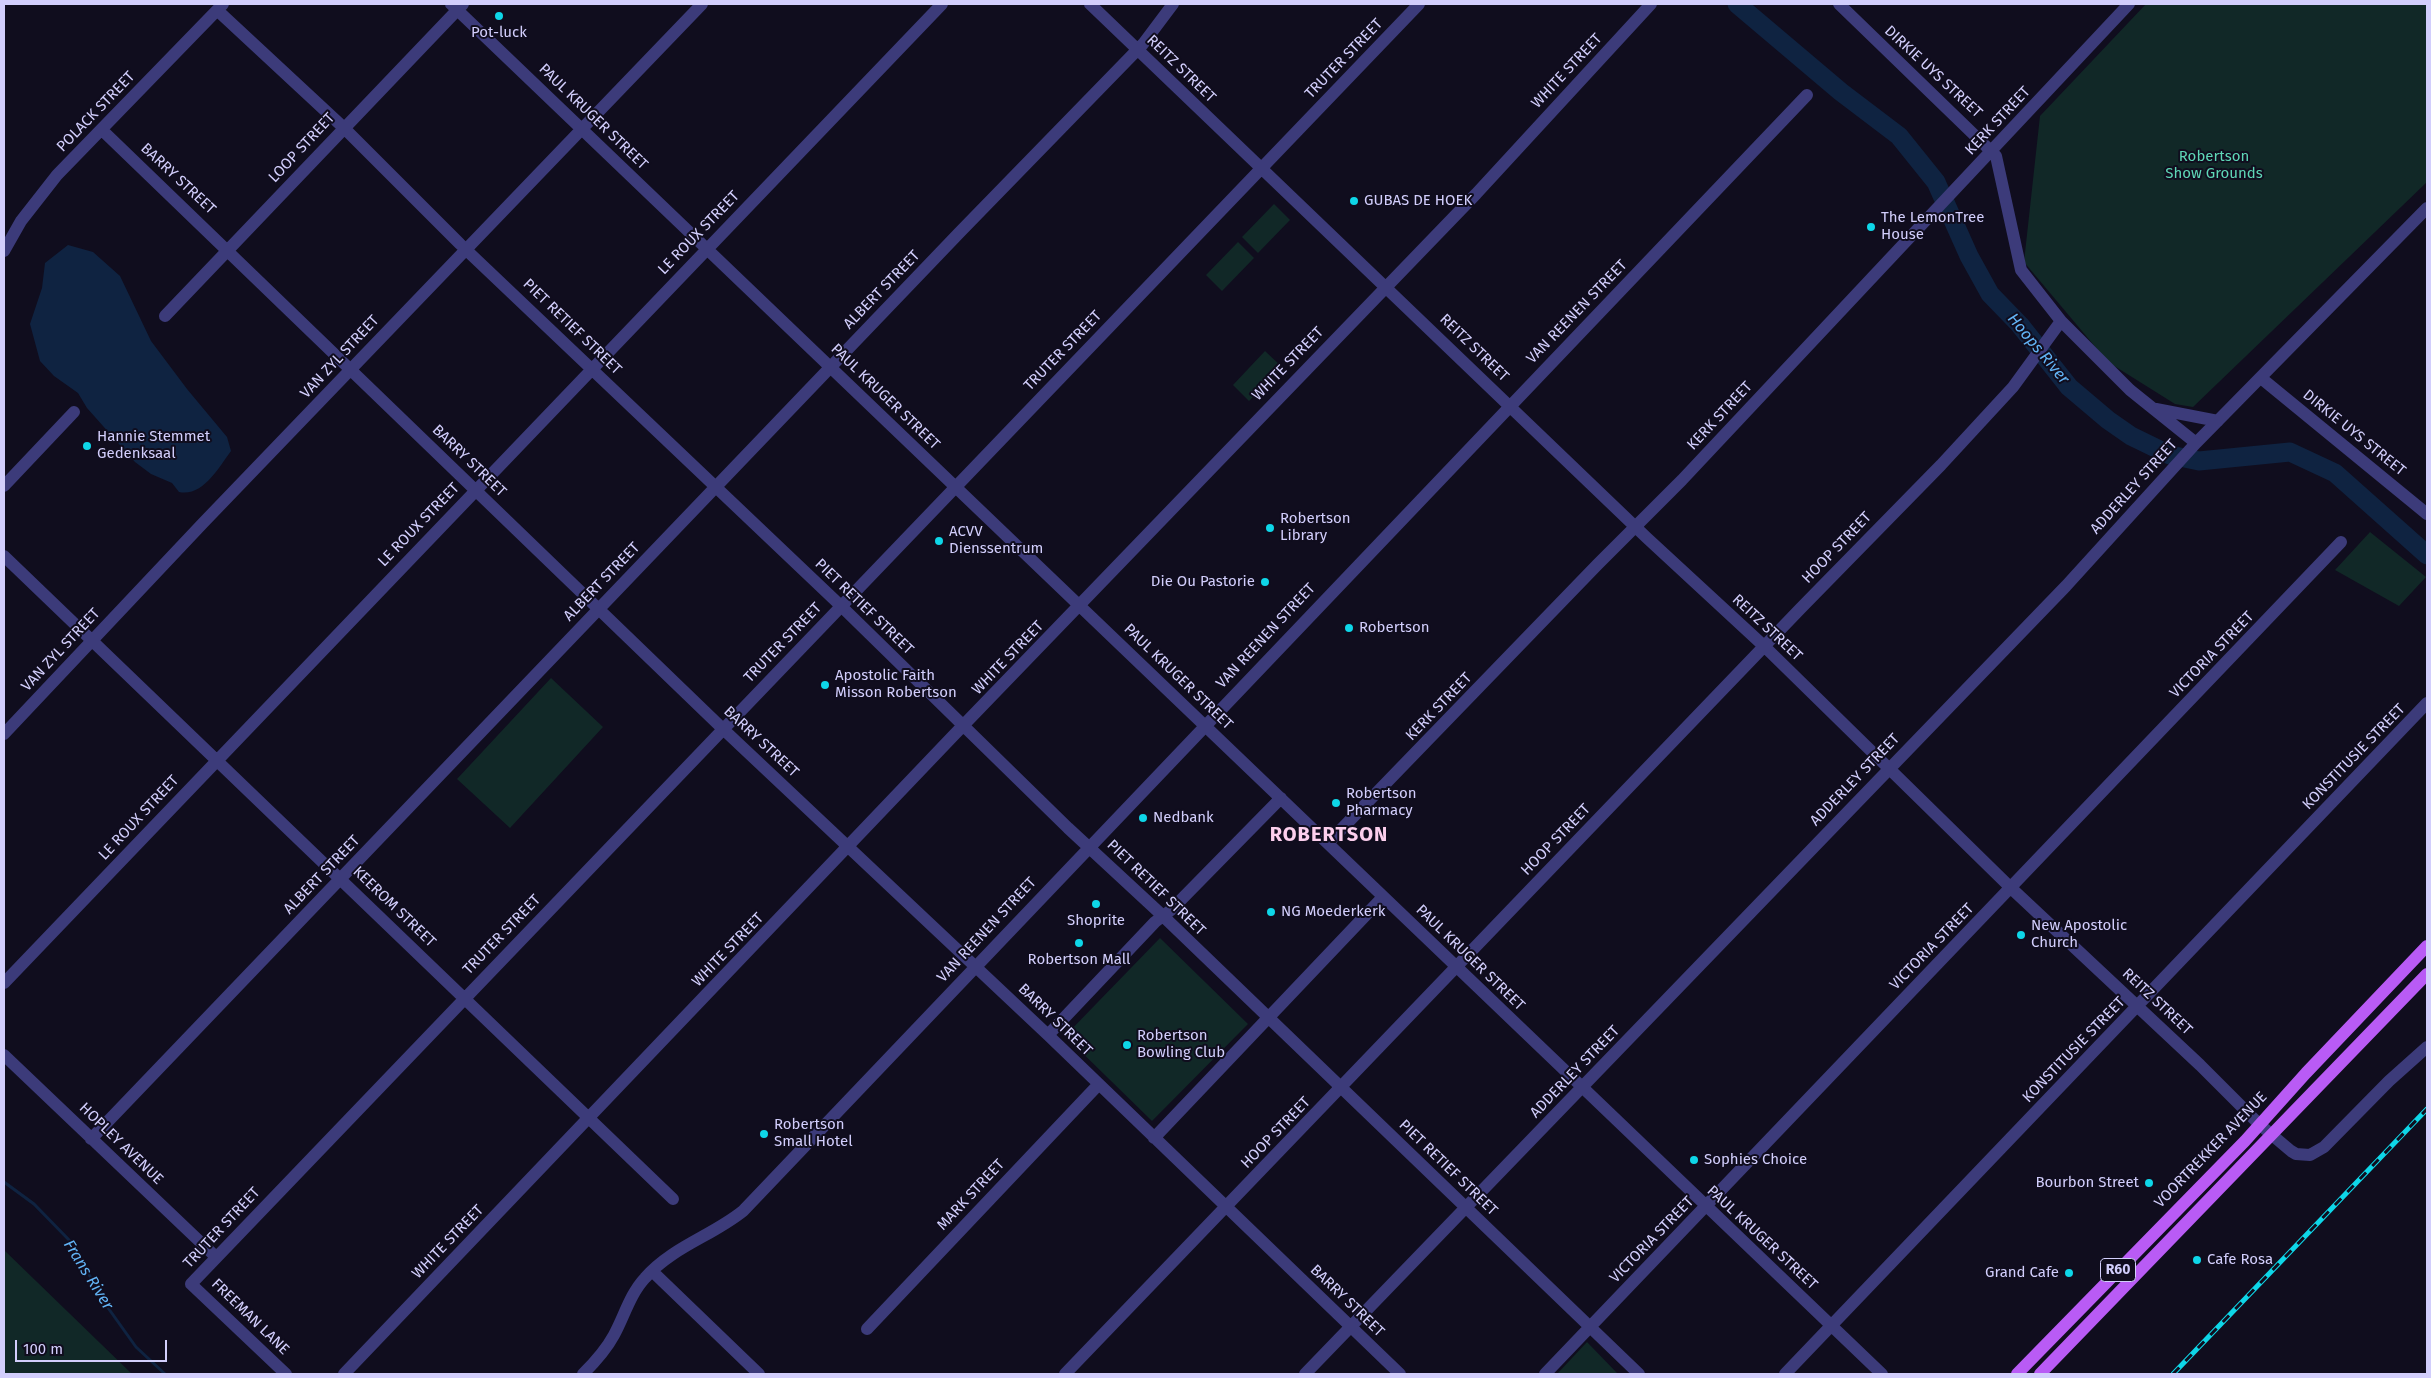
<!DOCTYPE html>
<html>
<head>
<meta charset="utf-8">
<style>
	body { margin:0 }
	#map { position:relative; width:2431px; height:1378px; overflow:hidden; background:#100d1e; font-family:"Fira Sans",sans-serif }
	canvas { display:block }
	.frame { position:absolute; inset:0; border:5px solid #d2cefc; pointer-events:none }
	.scale { position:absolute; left:15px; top:1340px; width:152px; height:22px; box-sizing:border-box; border:2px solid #d2cefc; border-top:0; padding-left:6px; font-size:15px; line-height:18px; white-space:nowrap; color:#d2cefc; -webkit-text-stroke:4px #100d1e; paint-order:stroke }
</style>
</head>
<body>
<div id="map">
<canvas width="2431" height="1378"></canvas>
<div class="frame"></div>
<div class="scale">100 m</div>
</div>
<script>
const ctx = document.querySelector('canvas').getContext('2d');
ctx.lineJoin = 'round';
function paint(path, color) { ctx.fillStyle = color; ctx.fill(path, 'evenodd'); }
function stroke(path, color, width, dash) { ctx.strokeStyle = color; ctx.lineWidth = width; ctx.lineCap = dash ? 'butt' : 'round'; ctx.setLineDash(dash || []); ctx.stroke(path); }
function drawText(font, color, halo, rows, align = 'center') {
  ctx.font = font + ' "Fira Sans",sans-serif'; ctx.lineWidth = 4; ctx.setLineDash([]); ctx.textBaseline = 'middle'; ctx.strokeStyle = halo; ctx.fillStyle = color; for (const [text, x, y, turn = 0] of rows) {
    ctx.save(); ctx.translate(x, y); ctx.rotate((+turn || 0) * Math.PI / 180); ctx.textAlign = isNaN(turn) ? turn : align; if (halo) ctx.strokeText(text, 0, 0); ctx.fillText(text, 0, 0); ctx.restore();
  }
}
paint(new Path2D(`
	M2146,4H2427V182L2193,407L2175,404L2108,362L2024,262L2040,116Z
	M1274,204L1290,220L1258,253L1242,237Z
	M1238,242L1254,258L1222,291L1206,275Z
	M1265,351L1282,367L1249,401L1233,385Z
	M2370,532L2426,577L2399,606L2335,570Z
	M551,678L603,727L510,828L457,779Z
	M1160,938L1248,1024L1152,1121L1065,1036Z
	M4,1250L132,1374H4Z
	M1587,1342L1618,1374H1557Z`), '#112827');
paint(new Path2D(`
	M68,245L93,252L120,276L151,341L187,389L227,437L231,451C219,467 203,497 179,492L172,483L151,474L135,462L87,408L78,393L54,376L40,361L30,324L42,288L45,263Z`), '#0f2341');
stroke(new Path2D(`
	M4,1182L34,1204L71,1242L106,1305L136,1347L165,1374`), '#0f2341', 3);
stroke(new Path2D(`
	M1737,4L1841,92L1899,136L1936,182L1969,256L1990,294L2020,325L2069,387L2108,420L2131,436L2170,455L2199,461L2290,452L2335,473L2427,555`), '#0f2341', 19);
stroke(new Path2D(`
	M451,4L1882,1374
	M1090,4L1647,538L1765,647L2011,888L2200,1065L2259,1124L2291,1151L2296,1154L2310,1155L2324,1147L2389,1081L2427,1047
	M1839,4L1996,156L2021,270L2061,321L2130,390L2196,443
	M217,10L344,128L460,244L841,606L1068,828L1163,916L1639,1374
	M102,130L723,729L1048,1035L1400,1374
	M4,251L21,221L57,175L223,4
	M165,316L463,4
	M2261,378L2427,514
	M2156,409L2218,421
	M4,486L74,412
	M4,556L673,1199
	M4,734L203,523L702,4
	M1328,843L1597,565L1682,480L2129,4
	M4,983L942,4
	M1048,1035L1155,922L1171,910L1281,798
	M4,1055L216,1257
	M1154,1138L1383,897
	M91,1139L959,233L1143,44L1173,4
	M652,1271L759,1374
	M867,1329L1099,1084
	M286,1374L191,1284L1419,4
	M344,1374L953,736L1476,194L1651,4
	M583,1374C595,1362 606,1350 614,1335C624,1317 630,1294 645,1278C672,1247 712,1236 743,1211C1097,838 1452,466 1807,95
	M1065,1374L1800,609L1941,465L2013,387L2061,321
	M1305,1374L2066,586L2196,443L2427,208
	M1545,1374L2341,542
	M1785,1374L2427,703`), '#3c3b7a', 12);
stroke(new Path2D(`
	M2017,1374L2245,1141L2306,1073L2427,946
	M2040,1374L2427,974`), '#b95bf5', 12);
const rail = new Path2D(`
	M2173,1374L2427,1109`);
stroke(rail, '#0ed6e8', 5);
stroke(rail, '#100d1e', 3, [9]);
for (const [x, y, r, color] of [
	[499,16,5,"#0ed6e8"],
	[1354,201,5,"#0ed6e8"],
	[1871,227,5,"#0ed6e8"],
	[87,446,5,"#0ed6e8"],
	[1270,528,5,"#0ed6e8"],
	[939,541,5,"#0ed6e8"],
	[1265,582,5,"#0ed6e8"],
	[1349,628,5,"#0ed6e8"],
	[825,685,5,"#0ed6e8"],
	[1336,803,5,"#0ed6e8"],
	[1143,818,5,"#0ed6e8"],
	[1096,904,5,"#0ed6e8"],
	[1271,912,5,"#0ed6e8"],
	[2021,935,5,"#0ed6e8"],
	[1079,943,5,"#0ed6e8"],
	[1127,1045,5,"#0ed6e8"],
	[764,1134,5,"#0ed6e8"],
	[1694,1160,5,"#0ed6e8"],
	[2149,1183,5,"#0ed6e8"],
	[2197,1260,5,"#0ed6e8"],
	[2069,1273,5,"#0ed6e8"]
]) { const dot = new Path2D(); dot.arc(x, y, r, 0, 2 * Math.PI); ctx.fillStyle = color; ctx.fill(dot); stroke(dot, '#100d1e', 2); }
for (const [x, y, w] of [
	[2118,1270,35]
]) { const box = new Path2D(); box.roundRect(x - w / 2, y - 11.5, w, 23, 4); ctx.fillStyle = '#100d1e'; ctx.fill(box); stroke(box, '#d2cefc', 1); }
drawText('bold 14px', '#d2cefc', null, [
	["R60",2118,1270]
]);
drawText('15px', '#d2cefc', '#100d1e', [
	["Pot-luck",499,33,"center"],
	["GUBAS DE HOEK",1364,201],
	["The LemonTree",1881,218],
	["House",1881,235],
	["Hannie Stemmet",97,437],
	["Gedenksaal",97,454],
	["Robertson",1280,519],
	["Library",1280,536],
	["ACVV",949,532],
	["Dienssentrum",949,549],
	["Die Ou Pastorie",1255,582,"right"],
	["Robertson",1359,628],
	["Apostolic Faith",835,676],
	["Misson Robertson",835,693],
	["Robertson",1346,794],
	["Pharmacy",1346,811],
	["Nedbank",1153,818],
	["NG Moederkerk",1281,912],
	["Shoprite",1096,921,"center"],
	["New Apostolic",2031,926],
	["Church",2031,943],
	["Robertson Mall",1079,960,"center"],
	["Robertson",1137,1036],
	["Bowling Club",1137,1053],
	["Robertson",774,1125],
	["Small Hotel",774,1142],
	["Sophies Choice",1704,1160],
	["Bourbon Street",2139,1183,"right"],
	["Cafe Rosa",2207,1260],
	["Grand Cafe",2059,1273,"right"]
], 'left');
drawText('15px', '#d2cefc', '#100d1e', [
	["TRUTER STREET",1344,59,-46],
	["REITZ STREET",1181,69,44],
	["WHITE STREET",1567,71,-47],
	["DIRKIE UYS STREET",1933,72,43],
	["POLACK STREET",96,112,-46],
	["PAUL KRUGER STREET",593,117,44],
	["KERK STREET",1998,121,-47],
	["LOOP STREET",302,148,-47],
	["BARRY STREET",178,179,43],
	["LE ROUX STREET",699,233,-46],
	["ALBERT STREET",882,290,-46],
	["VAN REENEN STREET",1577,312,-46],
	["PIET RETIEF STREET",572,327,44],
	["REITZ STREET",1474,348,44],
	["TRUTER STREET",1063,351,-46],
	["VAN ZYL STREET",340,357,-47],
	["WHITE STREET",1288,364,-46],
	["PAUL KRUGER STREET",885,397,44],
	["KERK STREET",1720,416,-47],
	["DIRKIE UYS STREET",2354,433,39],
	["BARRY STREET",469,461,44],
	["ADDERLEY STREET",2134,487,-48],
	["LE ROUX STREET",419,525,-46],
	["HOOP STREET",1837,548,-46],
	["ALBERT STREET",602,582,-46],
	["PIET RETIEF STREET",864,607,44],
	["REITZ STREET",1767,628,43],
	["VAN REENEN STREET",1266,636,-47],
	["TRUTER STREET",783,643,-46],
	["VAN ZYL STREET",61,650,-47],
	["VICTORIA STREET",2212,655,-46],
	["WHITE STREET",1008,658,-46],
	["PAUL KRUGER STREET",1178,677,44],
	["KERK STREET",1439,707,-46],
	["BARRY STREET",761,742,43],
	["KONSTITUSIE STREET",2354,757,-46],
	["ADDERLEY STREET",1855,780,-46],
	["LE ROUX STREET",139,818,-47],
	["HOOP STREET",1556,840,-46],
	["ALBERT STREET",322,875,-46],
	["PIET RETIEF STREET",1156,888,44],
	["KEEROM STREET",394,907,44],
	["VAN REENEN STREET",987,930,-47],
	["TRUTER STREET",502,935,-46],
	["VICTORIA STREET",1932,947,-46],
	["WHITE STREET",728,950,-46],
	["PAUL KRUGER STREET",1470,958,44],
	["REITZ STREET",2157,1002,43],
	["BARRY STREET",1055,1020,44],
	["KONSTITUSIE STREET",2074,1050,-46],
	["ADDERLEY STREET",1575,1072,-46],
	["HOOP STREET",1276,1133,-46],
	["HOPLEY AVENUE",121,1144,44],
	["VOORTREKKER AVENUE",2211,1150,-46],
	["PIET RETIEF STREET",1448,1168,44],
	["MARK STREET",971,1195,-47],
	["TRUTER STREET",222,1228,-47],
	["PAUL KRUGER STREET",1762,1238,43],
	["VICTORIA STREET",1652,1240,-46],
	["WHITE STREET",448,1242,-46],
	["BARRY STREET",1347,1301,44],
	["FREEMAN LANE",250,1317,44]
]);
drawText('15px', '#5fd7b7', '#100d1e', [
	["Robertson",2214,157],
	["Show Grounds",2214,174]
]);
drawText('italic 16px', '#62b4f6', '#100d1e', [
	["Hoops River",2038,349,50],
	["Frans River",88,1275,58]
]);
ctx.letterSpacing = '1px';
drawText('bold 20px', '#fccfed', '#100d1e', [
	["ROBERTSON",1329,835]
]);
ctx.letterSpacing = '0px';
</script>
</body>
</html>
